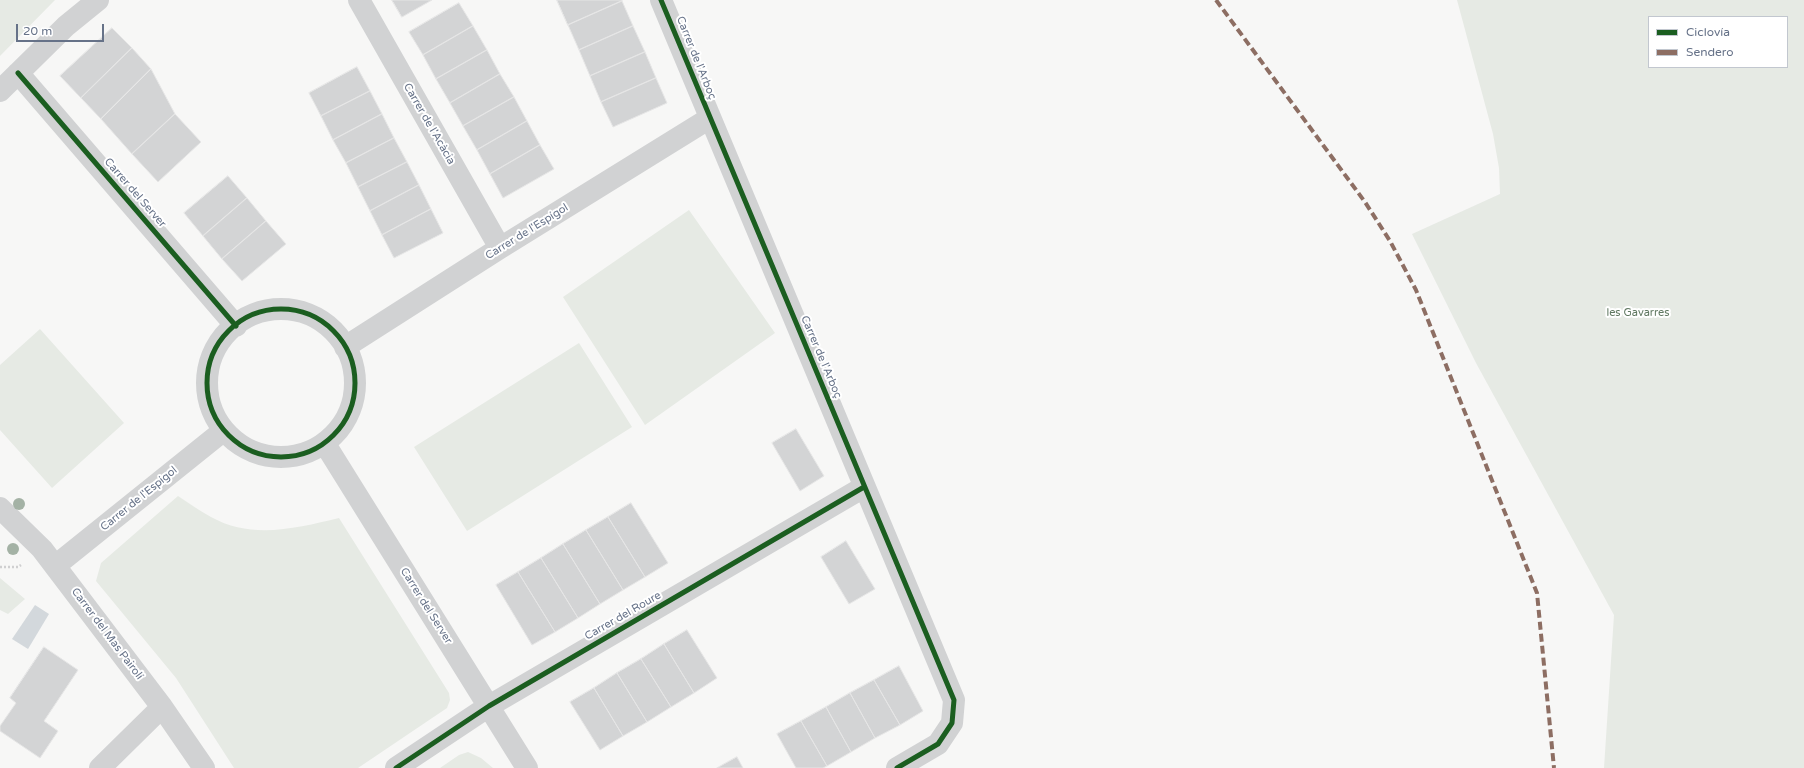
<!DOCTYPE html>
<html>
<head>
<meta charset="utf-8">
<style>
	body { margin:0 }
	#map { position:relative; width:1804px; height:768px; overflow:hidden; background:#f7f7f6; font-family:"Varela Round",sans-serif }
	canvas { display:block }
	.legend { position:absolute; left:1648px; top:16px; width:140px; height:52px; box-sizing:border-box; background:#fff; border:1px solid #c2c7cf; margin:0; padding:5px 7px; list-style:none; font-size:12px; color:#667288 }
	.legend li { display:flex; align-items:center; gap:8px; height:20px }
	.legend b { width:20px; border:1px solid #c2c7cf }
	.scale { position:absolute; left:16px; top:24px; width:88px; height:18px; box-sizing:border-box; border:2px solid #667288; border-top:0; padding-left:5px; font-size:12px; line-height:14px; white-space:nowrap; color:#667288; -webkit-text-stroke:3px #fff; paint-order:stroke }
</style>
</head>
<body>
<div id="map">
<canvas width="1804" height="768"></canvas>
<ul class="legend">
<li><b style="height:5px;background:#1b5e20"></b>Ciclovía</li>
<li><b style="height:5px;background:#8d6e63"></b>Sendero</li>
</ul>
<div class="scale">20 m</div>
</div>
<script>
const ctx = document.querySelector('canvas').getContext('2d');
ctx.lineJoin = 'round';
function paint(path, color) { ctx.fillStyle = color; ctx.fill(path, 'evenodd'); }
function stroke(path, color, width, dash) { ctx.strokeStyle = color; ctx.lineWidth = width; ctx.lineCap = dash ? 'butt' : 'round'; ctx.setLineDash(dash || []); ctx.stroke(path); }
function drawText(font, color, halo, rows, align = 'center') {
  ctx.font = font + ' "Varela Round",sans-serif'; ctx.lineWidth = 4; ctx.setLineDash([]); ctx.textBaseline = 'middle'; ctx.strokeStyle = halo; ctx.fillStyle = color; for (const [text, x, y, turn = 0] of rows) {
    ctx.save(); ctx.translate(x, y); ctx.rotate((+turn || 0) * Math.PI / 180); ctx.textAlign = isNaN(turn) ? turn : align; if (halo) ctx.strokeText(text, 0, 0); ctx.fillText(text, 0, 0); ctx.restore();
  }
}
paint(new Path2D(`
	M0,0H55L0,56Z
	M1457,0H1804V768H1604L1614,615L1476,363L1412,234L1500,194L1499,168L1493,134ZM1649,17H1787V67H1649Z
	M689,210L775,333L645,425L563,297Z
	M40,329L124,423L52,488L0,430V365Z
	M579,343L632,427L467,531L414,447Z
	M178,496C189,503 200,511 211,517C252,540 297,528 339,518L449,693L450,700L447,708L358,768H234L176,678L96,581L101,563Z
	M0,578L25,599L8,614L0,610Z
	M468,752L481,758L493,768H440L459,755Z`), '#e6eae4');
paint(new Path2D(`
	M35,605L49,614L28,649L12,639Z`), '#d3d8dc');
const building = new Path2D(`
	M392,0H432L402,17Z
	M557,0H622V1L568,25Z
	M622,1L633,26L579,50L568,25Z
	M459,3L473,26L423,55L409,32Z
	M473,26L487,50L436,79L423,55Z
	M633,26L645,52L590,76L579,50Z
	M112,28L132,48L81,98L60,76Z
	M132,48L151,69L101,119L81,98Z
	M487,50L500,74L450,103L436,79Z
	M645,52L656,78L601,102L590,76Z
	M357,67L370,91L321,116L309,93Z
	M151,69L175,114L132,154L101,119Z
	M500,74L514,97L463,126L450,103Z
	M656,78L667,103L613,127L601,102Z
	M370,91L382,114L333,140L321,116Z
	M514,97L527,121L477,150L463,126Z
	M175,114L201,142L158,182L132,154Z
	M382,114L394,138L346,163L333,140Z
	M527,121L540,145L490,174L477,150Z
	M394,138L407,162L358,187L346,163Z
	M540,145L554,169L503,198L490,174Z
	M407,162L419,185L370,211L358,187Z
	M228,176L247,198L203,236L184,213Z
	M419,185L431,209L382,235L370,211Z
	M247,198L266,221L222,259L203,236Z
	M431,209L443,233L394,258L382,235Z
	M266,221L286,244L242,281L222,259Z
	M796,429L824,476L800,491L772,443Z
	M631,503L668,563L645,577L608,517Z
	M608,517L645,577L623,590L586,530Z
	M586,530L623,590L600,604L563,544Z
	M846,541L875,589L849,604L821,557Z
	M563,544L600,604L578,618L541,558Z
	M541,558L578,618L555,632L518,572Z
	M518,572L555,632L532,645L496,585Z
	M687,630L717,678L694,693L664,644Z
	M664,644L694,693L671,707L641,659Z
	M44,647L78,670L44,721L58,731L40,758L0,731V726L16,703L10,698Z
	M641,659L671,707L647,722L617,673Z
	M899,666L923,711L900,725L874,680Z
	M617,673L647,722L623,736L594,688Z
	M874,680L900,725L875,738L850,693Z
	M594,688L623,736L600,750L570,702Z
	M850,693L875,738L851,752L826,707Z
	M826,707L851,752L827,766L801,721Z
	M801,721L827,766L823,768H796L777,734Z
	M737,757L743,768H717Z`);
paint(building, '#d3d4d5');
stroke(building, '#e6e6e6', 1);
stroke(new Path2D(`
	M0,567H18L21,565`), '#cfcfd0', 2.5, [2, 2]);
stroke(new Path2D(`
	M359,0L500,248
	M661,0L954,700L952,723L938,744L897,768
	M18,73L236,326
	M0,91L66,26L98,0
	M207 383a74 74 0 1 1 148 0a74 74 0 1 1-148 0Z
	M345,347L500,248L710,118
	M325,444L527,768
	M0,508L42,549L162,707L204,768
	M55,566L223,431
	M100,768L162,707
	M396,768L489,706L864,487`), '#d1d2d3', 22);
stroke(new Path2D(`
	M1216,0L1365,202L1390,241L1416,290L1537,593L1554,768`), '#8d6e63', 4, [8, 4]);
stroke(new Path2D(`
	M661,0L954,700L952,723L938,744L897,768
	M18,73L236,326
	M207 383a74 74 0 1 1 148 0a74 74 0 1 1-148 0Z
	M396,768L489,706L864,487`), '#1b5e20', 5);
ctx.fillStyle = '#a4b2a5';
for (const [x, y] of [
	[19,504],
	[13,549]
]) { ctx.beginPath(); ctx.arc(x, y, 6, 0, 2 * Math.PI); ctx.fill(); }
drawText('11px', '#667288', '#fff', [
	["Carrer de l'Arboç",696,58,68],
	["Carrer de l'Acàcia",429,124,60],
	["Carrer del Server",135,193,49],
	["Carrer de l'Espígol",527,232,-32],
	["Carrer de l'Arboç",821,357,67],
	["Carrer de l'Espígol",139,499,-39],
	["Carrer del Server",426,606,58],
	["Carrer del Roure",623,616,-30],
	["Carrer del Mas Pairolí",107,634,53]
]);
drawText('11px', '#617962', '#fff', [
	["les Gavarres",1638,313]
]);
</script>
</body>
</html>
